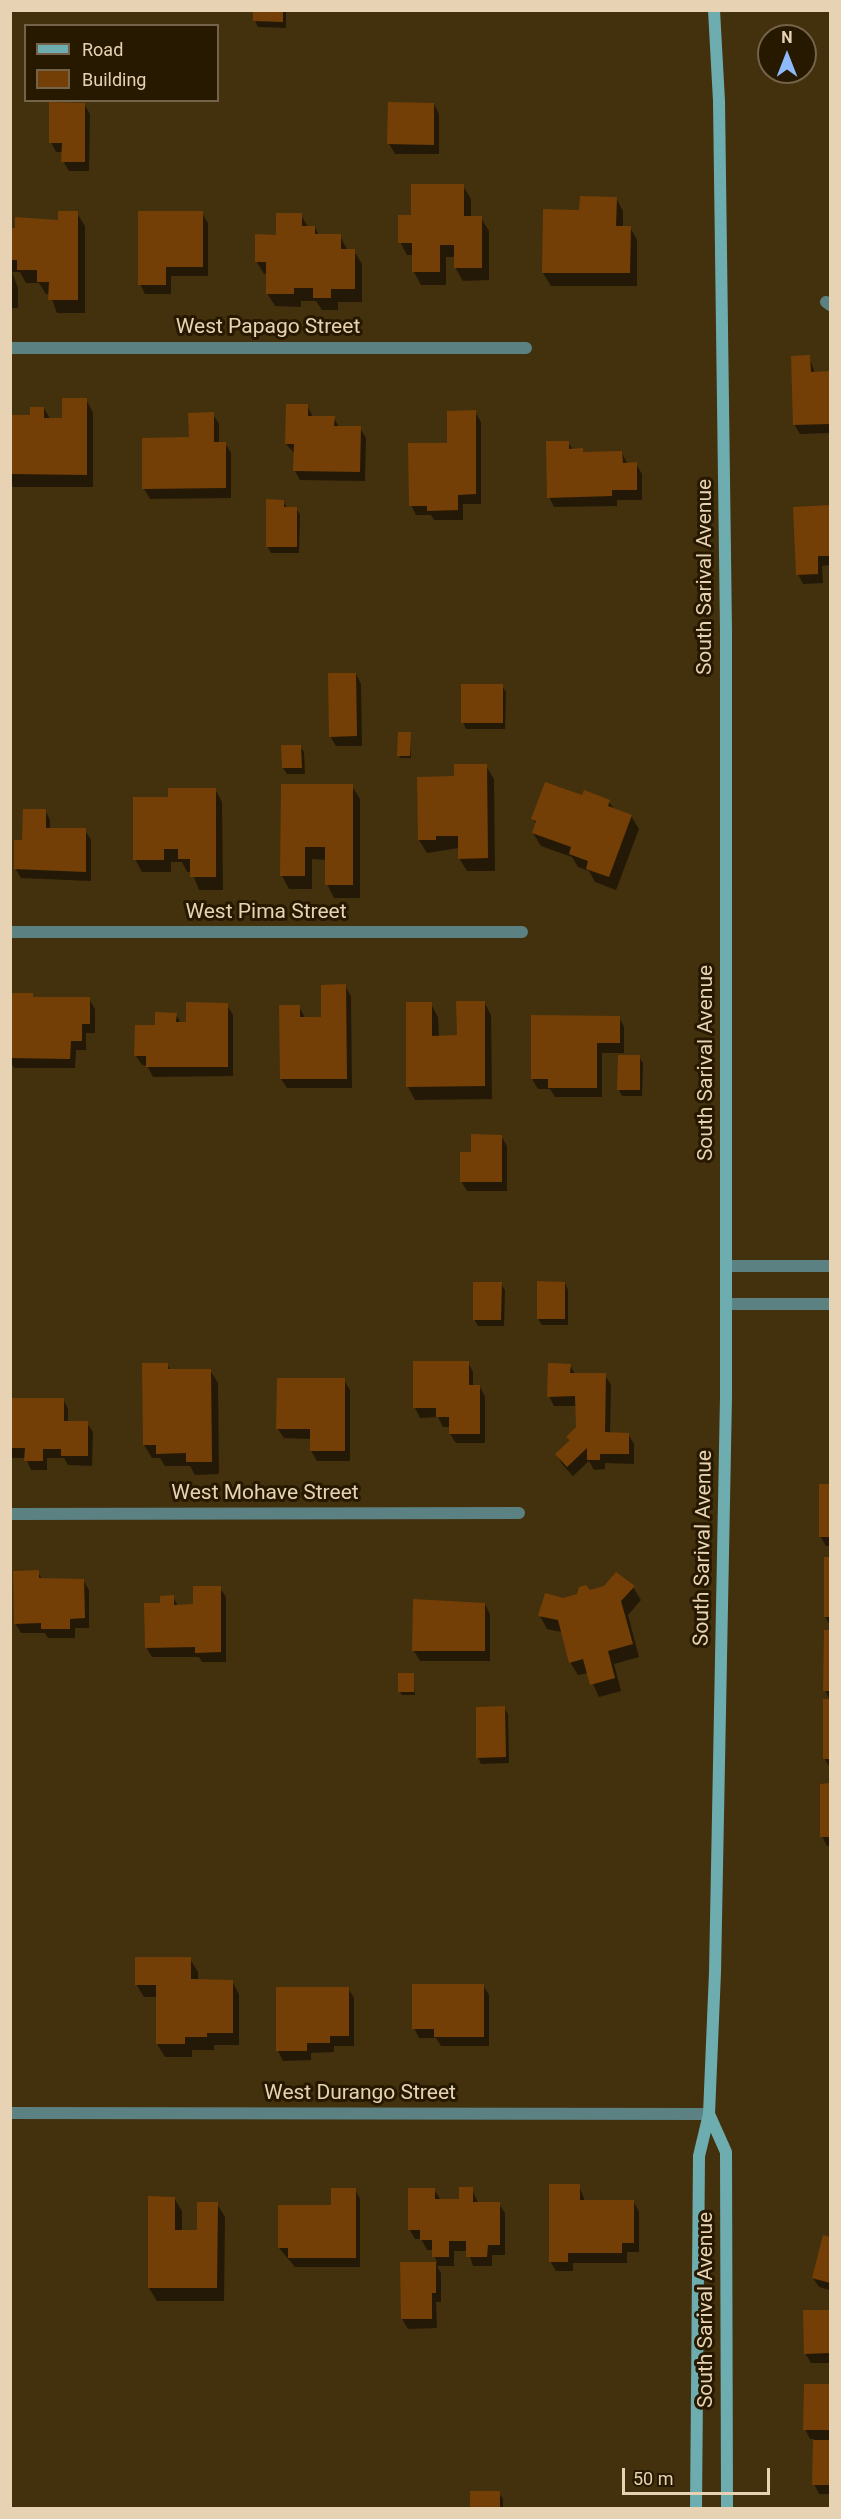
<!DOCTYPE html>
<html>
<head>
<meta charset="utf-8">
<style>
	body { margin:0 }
	#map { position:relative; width:841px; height:2519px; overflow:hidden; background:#43300d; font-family:Roboto,sans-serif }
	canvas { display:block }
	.frame { position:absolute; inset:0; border:12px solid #e7d3b3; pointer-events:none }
	.legend { position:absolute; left:24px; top:24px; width:195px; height:78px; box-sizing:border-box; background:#271900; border:2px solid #746348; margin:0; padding:8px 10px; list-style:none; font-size:18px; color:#e7d3b3 }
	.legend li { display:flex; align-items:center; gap:12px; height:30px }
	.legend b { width:30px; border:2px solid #746348 }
	.north { position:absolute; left:757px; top:24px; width:60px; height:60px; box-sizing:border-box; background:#271900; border:2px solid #746348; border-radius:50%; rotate:0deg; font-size:16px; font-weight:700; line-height:24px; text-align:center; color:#e7d3b3 }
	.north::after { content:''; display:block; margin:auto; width:21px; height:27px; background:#8eb9fc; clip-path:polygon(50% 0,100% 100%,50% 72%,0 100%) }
	.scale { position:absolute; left:622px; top:2468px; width:148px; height:27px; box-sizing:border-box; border:3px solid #e7d3b3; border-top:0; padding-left:8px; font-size:18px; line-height:21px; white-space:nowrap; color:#e7d3b3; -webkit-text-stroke:4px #271900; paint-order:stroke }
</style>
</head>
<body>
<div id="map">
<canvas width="841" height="2519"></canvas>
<div class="frame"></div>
<ul class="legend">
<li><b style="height:8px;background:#6eadaf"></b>Road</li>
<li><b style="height:16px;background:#733f06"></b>Building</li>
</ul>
<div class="north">N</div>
<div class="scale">50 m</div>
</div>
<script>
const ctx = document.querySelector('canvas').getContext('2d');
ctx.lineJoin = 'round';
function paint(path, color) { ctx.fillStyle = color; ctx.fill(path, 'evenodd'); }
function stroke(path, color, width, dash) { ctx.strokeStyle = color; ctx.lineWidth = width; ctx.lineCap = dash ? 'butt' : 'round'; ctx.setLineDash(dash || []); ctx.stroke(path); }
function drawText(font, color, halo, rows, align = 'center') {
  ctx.font = font + ' Roboto,sans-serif'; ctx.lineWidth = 6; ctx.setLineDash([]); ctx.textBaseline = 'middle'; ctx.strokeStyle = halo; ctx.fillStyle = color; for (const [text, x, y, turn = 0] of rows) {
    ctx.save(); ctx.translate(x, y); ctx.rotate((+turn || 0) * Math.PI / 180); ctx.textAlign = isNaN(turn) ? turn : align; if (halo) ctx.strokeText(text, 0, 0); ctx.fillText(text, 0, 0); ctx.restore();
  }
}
paint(new Path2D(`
	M255,10H286V28L258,27L255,21Z
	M84,104L90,114L89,171H69L63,161V152H56L51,142Z
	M434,104L439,114V154H395L389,144Z
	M463,186L471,199V218H481L489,231V280L463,281L455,267V257H446V285H421L414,272V255H407L400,242Z
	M616,198L623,211V227H630L637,240V286H551L543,273L581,211Z
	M77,213L85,226V313H57L50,294H46L39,283H26L20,272H12L18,288V308H10V223L12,229L60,221Z
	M202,213L208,223V276H171V294H145L140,284Z
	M301,215L308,227H315L319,236H340L348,251H354L362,264V302H338V310H322L316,301H301V307L275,306L267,293V274H264L256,261Z
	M809,357L815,373H830V433L800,434L794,424Z
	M86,399L93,413V487H13L10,482V417H32L44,408L50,419H63Z
	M307,405L313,417L334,418L339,427L360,428L366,438L365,481L300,480L295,471V454L286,444Z
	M475,412L481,422V504H463V520H434L431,515H416L411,505L448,445Z
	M213,414L219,424V444L225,443L231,453V498L150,499L144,489Z
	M568,442L573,450H582L584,454L622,453L627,463L636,464L642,474V500H617V506L554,507L549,497Z
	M283,501L287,508H296L300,515L299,553H271L267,546Z
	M830,507V565L822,566L823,583L803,584L798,574L795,508Z
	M356,674L361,684L362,746H336L330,736Z
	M502,686L506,692L505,729H466L463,722Z
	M410,734L411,758H400L399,755Z
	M300,746L304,752L305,774H287L283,768Z
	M486,766L494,779L495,871H467L459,858V848L427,853L419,840L456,778Z
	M352,786L360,799V898H334L327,884V860L312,859V889H289L282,876Z
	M215,789L222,802L223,890H199L192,872H187L182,862H171V872H142L135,859L170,799Z
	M583,797L609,802L614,809L631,816L639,829L616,890L595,882L589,871L578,867L572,857L541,846L533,833L536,824L533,819Z
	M45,810L50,820V830H85L91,840V881L21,878L15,868L24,841Z
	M345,986L351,996L352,1088H287L281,1079L299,1006L305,1018H323Z
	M10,994L32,995L34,999H89L95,1009V1033H86V1050H76L75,1068H14L10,1061Z
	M484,1002L491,1015L492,1099L415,1100L408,1087L431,1004L438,1017L439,1037H458Z
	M227,1005L233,1015V1076L153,1077L147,1066L142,1065L136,1056L156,1027L176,1014L181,1024H187Z
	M619,1017L624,1027V1053H602V1097H555L550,1089H538L532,1079Z
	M639,1057L643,1063L642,1096H622L619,1090Z
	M501,1136L507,1146V1191H467L461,1181L472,1154Z
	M565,1283L568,1290V1325H542L538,1319Z
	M501,1284L505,1290L504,1326H478L474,1319Z
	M468,1362L473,1372V1387H480L485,1397V1443H456L450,1434V1427H443L438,1417L420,1418L415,1408Z
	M167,1364L171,1371L210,1370L218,1383L219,1474L195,1475L190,1466H165L160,1458H152L144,1445Z
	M570,1365L575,1374L605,1375L611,1385L610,1434H628L634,1444V1464L605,1463V1469L594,1470L589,1461L573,1476L562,1464L557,1455L571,1441L577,1428V1406H554L549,1396Z
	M344,1380L350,1390V1461H317L311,1451L312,1439L284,1438L278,1429Z
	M10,1399H63L68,1409V1423H87L93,1432L92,1466L68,1465L64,1458H47V1470H31L26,1458H10Z
	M820,1486H830V1546H826L820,1536Z
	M826,1558H830V1626L825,1616Z
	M38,1572L42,1579L83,1580L89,1590V1628H75V1638H48L45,1633H21L15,1623Z
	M633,1587L641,1600L628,1615L639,1657L614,1664L621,1691L599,1697L588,1673L578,1675L570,1662L562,1632L547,1629L540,1616L563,1600Z
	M220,1588L226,1597V1662H202L199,1657H152L146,1647L162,1604L173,1597L178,1606H195Z
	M414,1600L485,1604L490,1614V1661H420L414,1651Z
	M825,1632H830V1768L824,1758L825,1701H830L825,1690Z
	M413,1674L415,1695H402L400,1692Z
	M504,1708L508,1714L509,1763L481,1764L478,1757Z
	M821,1785H830V1846H827L822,1836Z
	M190,1959L198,1972V1981H232L239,1994V2045H214V2050H192V2057H165L157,2044V1997H144L136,1984Z
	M483,1985L489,1995V2046H441L436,2038H419L414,2028Z
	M348,1988L354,1998V2046H334V2052L311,2053V2060L283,2061L278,2051Z
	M579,2186L585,2201H633L639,2211V2252H627V2263H573V2271H556L550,2261Z
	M355,2189L360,2199V2267H295L279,2248Z
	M434,2189L440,2199L461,2201L472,2189L478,2203L499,2204L505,2213V2255H492V2266H473L468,2251H454V2266H437L441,2273V2302H436L437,2328L408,2329L402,2319V2264L437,2263L433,2250H427L421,2239H415L409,2229Z
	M174,2198L182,2211V2231H198L217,2204L225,2217L224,2301H157L149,2288Z
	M824,2237L830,2238V2290L819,2287L813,2278Z
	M830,2311V2363H811L805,2353L804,2312Z
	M805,2385H830V2494H819L814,2484V2439H810L805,2429Z
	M471,2493H499L503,2499V2508H471Z`), '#0007');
paint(new Path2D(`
	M253,10H283V22L253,21Z
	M49,102L85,103V162H61L62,143H49Z
	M388,102L434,103V145L387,144Z
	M411,184H464V216H482V268H454V245H440V272H412V243H398V215H411Z
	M580,196L617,197L616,226H631L630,273H542L543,209L579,210Z
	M58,211H78V300H48L49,282H37V270H17V260H10V228H15V217L58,220Z
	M138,211H203V267H166V285H138Z
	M276,213H302V226H315V234H341V249H355V289H331V298H313V288H294V294H266V262H255V234L276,235Z
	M810,355L811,372L830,371V424L793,425L791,356Z
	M62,398H87V475L10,474V415H30V407H44V418H62Z
	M286,404H308V416H335L334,426H361L360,472L293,471L294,444H285Z
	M476,410V494L458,495V510L427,511V506H409L408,443H447V411Z
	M214,412V442H226V488L142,489V438L189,437L188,413Z
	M546,441H569V449L583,448V452L622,451L623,463L637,462V490H612V496L547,498Z
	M266,499L284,500V507H297V547H266Z
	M830,505V556H818V574L796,575L793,507Z
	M328,673H356L357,736L329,737Z
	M461,684H503V723H461Z
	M398,732H411L410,756H397Z
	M281,745H301L302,768H282Z
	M454,764H487L488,858L458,859V836H436V840H418L417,777L454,776Z
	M545,782L582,795L584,790L610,800L608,806L632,815L609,877L586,869L588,861L569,854L571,847L532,833L536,821L531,819Z
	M281,784H353V885H325V847H305V876H280Z
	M168,788H216V877H190V859H178V849H164V860H133V797H168Z
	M23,809H46V828H86V872L14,869V840H22Z
	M346,984L347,1079H280L279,1005H300V1017H321V985Z
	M10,993H33V997H90V1024H82V1041H71L70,1059L10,1058Z
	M456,1001H485V1086L406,1087V1002H432V1036L457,1035Z
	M186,1002L228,1003V1067H146V1056H134L135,1025H155V1012L177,1013L176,1022H186Z
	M531,1015L620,1016V1043H597V1088H548V1079H531Z
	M618,1055H640V1090H617Z
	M471,1134L502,1135V1182H460V1152H471Z
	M537,1281L565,1282V1319H537Z
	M473,1282H502L501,1320H473Z
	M413,1361H469V1385H480V1434H449V1417H436V1408H413Z
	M142,1363H168V1369H211L212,1462H186V1453L156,1454V1445H143Z
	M548,1363L571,1364L570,1373H606L605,1432L629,1433V1454H600V1460H587V1448L567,1467L555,1454L570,1440L566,1437L576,1427L575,1396L547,1397Z
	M277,1378H345V1451H310V1429H276Z
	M10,1398H64V1421H88V1456H61V1449H43V1461H24L25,1448H10Z
	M819,1484H830V1537H819Z
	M824,1557H830V1617H824Z
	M39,1570V1578L84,1579L85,1618L70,1619V1629H41V1623L14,1624L13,1571Z
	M616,1572L635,1586L621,1601L633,1644L608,1651L615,1678L590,1685L583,1659L569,1663L558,1620L538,1616L545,1593L563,1598L577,1594L579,1587L586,1585L590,1590L604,1586Z
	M193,1586H221V1652L195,1653V1647L145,1648L144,1603H160V1596L174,1595V1605L193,1604Z
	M413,1599L485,1603V1651H412Z
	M824,1630H830V1691H823Z
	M398,1673H414V1692H398Z
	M823,1699H830V1759H823Z
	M505,1706L506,1757L476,1758V1707Z
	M830,1783V1837H820V1784Z
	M135,1957H191V1979L233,1980V2033H207V2037H185V2044H156V1985H135Z
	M412,1984H484V2037H434V2029H412Z
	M276,1987H349V2036H330V2043H307V2051H276Z
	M549,2184H580V2200H634V2243H622V2253H568V2262H549Z
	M459,2187H473V2202H500V2245H488L487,2257H466V2241H449V2257H432V2240H420V2230H408V2188H435V2199H459Z
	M331,2188H356V2258H288V2248H278V2205H331Z
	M148,2196L175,2197V2230H197V2202H218L217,2288H148Z
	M823,2235L830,2237V2283L812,2278Z
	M400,2262H436V2293H432V2319H401Z
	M803,2310H830V2353L804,2354Z
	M804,2384H830V2430H803Z
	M813,2440H830V2485H812Z
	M470,2491H500V2508H470Z`), '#733f06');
stroke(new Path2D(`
	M826,302L830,305
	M10,348H526
	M10,932H522
	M10,1514L519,1513
	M10,2113L709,2114`), '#5b8183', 12);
stroke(new Path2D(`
	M727,1266H830
	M727,1304H830`), '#5b8183', 12);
stroke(new Path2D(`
	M709,2114L726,2152L727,2508
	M696,2508L699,2156L709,2114L715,1972L726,1397V630L719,101L714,10`), '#6eadaf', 12);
drawText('21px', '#e7d3b3', '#271900', [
	["West Papago Street",268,328],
	["South Sarival Avenue",706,577,-90],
	["West Pima Street",266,913],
	["South Sarival Avenue",707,1063,-90],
	["West Mohave Street",265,1494],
	["South Sarival Avenue",704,1548,-89],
	["West Durango Street",360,2094],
	["South Sarival Avenue",707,2310,-90]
]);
</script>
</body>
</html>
